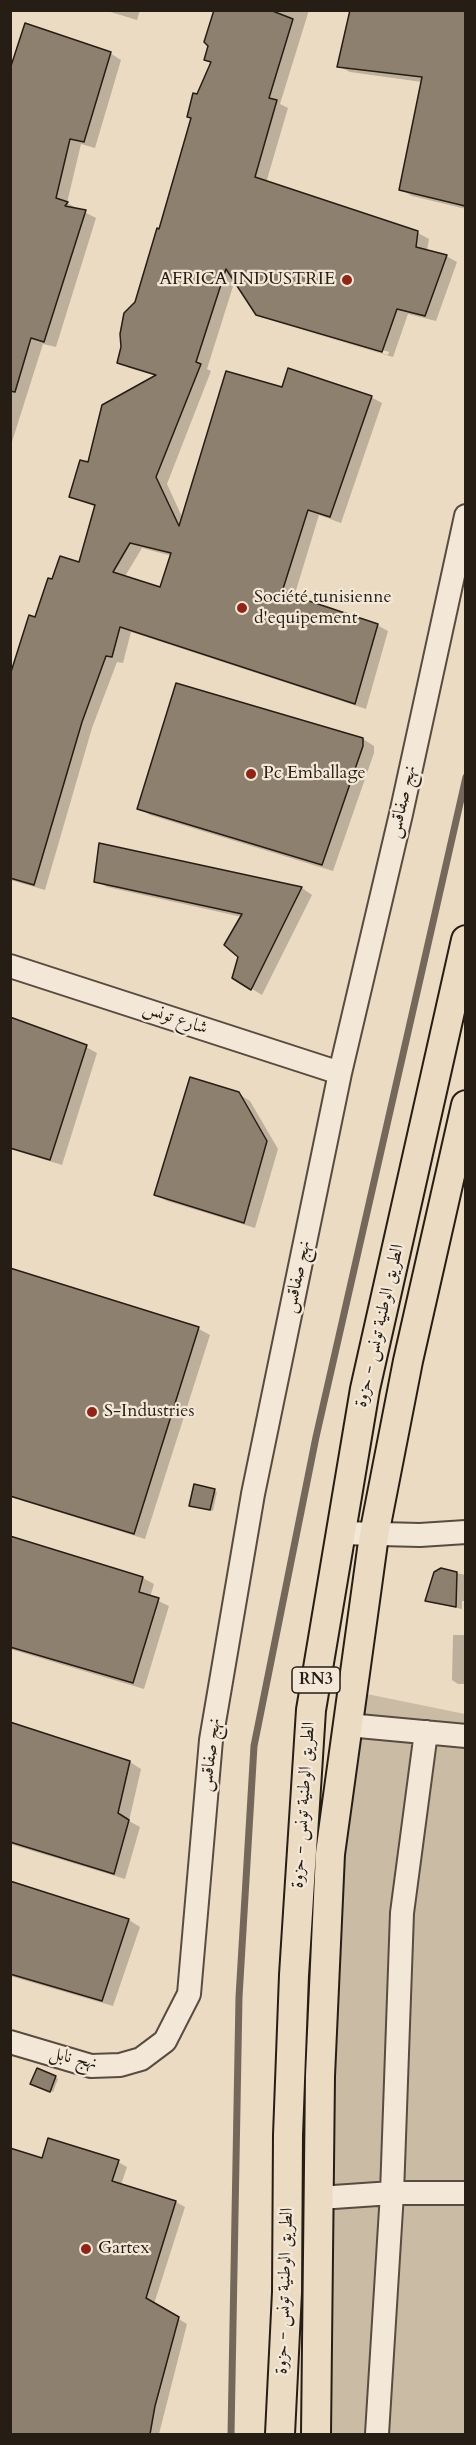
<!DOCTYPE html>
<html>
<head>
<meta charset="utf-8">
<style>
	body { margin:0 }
	#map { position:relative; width:476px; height:2445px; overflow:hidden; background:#ecdbc3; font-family:Cardo,serif }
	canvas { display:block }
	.frame { position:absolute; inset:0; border:12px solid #261d14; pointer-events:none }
</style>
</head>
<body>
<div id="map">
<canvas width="476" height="2445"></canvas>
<div class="frame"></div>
</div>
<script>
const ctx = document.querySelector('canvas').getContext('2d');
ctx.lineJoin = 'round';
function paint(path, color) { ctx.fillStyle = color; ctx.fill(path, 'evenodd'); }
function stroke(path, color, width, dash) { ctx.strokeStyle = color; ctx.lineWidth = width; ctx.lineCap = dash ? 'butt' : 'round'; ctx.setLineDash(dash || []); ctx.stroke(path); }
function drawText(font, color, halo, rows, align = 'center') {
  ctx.font = font + ' Cardo,Amiri,serif'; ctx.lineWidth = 4.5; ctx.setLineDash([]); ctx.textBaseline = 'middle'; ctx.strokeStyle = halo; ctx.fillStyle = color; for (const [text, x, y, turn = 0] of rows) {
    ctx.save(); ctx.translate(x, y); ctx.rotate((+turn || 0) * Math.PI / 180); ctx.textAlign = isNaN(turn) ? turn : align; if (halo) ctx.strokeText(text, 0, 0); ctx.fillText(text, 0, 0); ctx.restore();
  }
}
paint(new Path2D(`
	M367,1694L465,1714V2434H318L343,1865Z`), '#cabba5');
paint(new Path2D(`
	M104,10H140L137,20Z
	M216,10H309L280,104L288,108L266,183L418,233L429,239L427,251L446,256L457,262L436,321L408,314L393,357L268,320L388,355L389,352L263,315V318L257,314L235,280L207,369L211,371L167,484L183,519L283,389L371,397L382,403L341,523L319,515L294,597L377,625L388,631L366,709L131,632L123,663L117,662L92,728L45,890L10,880V679L53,581L80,564L96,507L71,497L89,464L156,376L129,368L118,362L160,231L198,96L212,63L206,59ZM142,548L172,556L161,589L124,578Z
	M351,10H466V209L412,196L400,189L422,82L350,72L338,66Z
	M110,53L121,60L95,148L81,144L67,203L96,218L56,347L43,344L10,448V73Z
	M363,739L374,746V753L333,871L150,815L139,808Z
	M100,845L302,888L312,895L262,995L233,977L240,956L242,917L107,887L96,881Z
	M10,1019L86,1047L97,1053L62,1165L10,1149Z
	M239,1094L250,1101L278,1149L255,1228L167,1201L155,1194Z
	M10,1270L199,1329L210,1335L145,1539L10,1497Z
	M214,1491L217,1492L213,1511L194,1506Z
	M10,1538L143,1578L154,1584L150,1597L169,1606L144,1689L10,1649Z
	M441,1570L466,1575V1601H462V1609L433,1603L427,1600Z
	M453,1635H466V1684H458L452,1680Z
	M10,1724L130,1762L141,1769L129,1821L140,1827L125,1879L10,1844Z
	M10,1883L129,1920L140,1927L113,2006L10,1976Z
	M55,2077L58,2079L53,2092L35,2085Z
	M10,2149L43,2160L118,2162L127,2167L121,2185L176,2202L185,2207L154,2304L187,2324L159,2434H10Z`), '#0003');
stroke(new Path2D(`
	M231,2434L239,1997L254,1746L316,1437L466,777`), '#75685a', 7);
const building = new Path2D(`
	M214,10H270L293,19L269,98L277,100L255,177L418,231L416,247L447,255L425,316L397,309L382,352L256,315L226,269L196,362L201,364L156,477L179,526L226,371L282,387L288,368L372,396L330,517L308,510L282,592L378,624L355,704L120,627L112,657L106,656L82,722L34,885L10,878V675L29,615L35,617L48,578L52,579L60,556L79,562L95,505L69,497L80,460L88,462L102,405L156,375L117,363L121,347L120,334L124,313L135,302L157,228L159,229L191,118L187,117L193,93L197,94L211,62L204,60L208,46L204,42ZM130,543L171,553L160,587L113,572Z
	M350,10H465V206L399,190L422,77L337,67Z
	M25,23L111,52L84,142L70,139L56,198L68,202L65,206L86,210L44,342L31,338L15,392L10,391V69Z
	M176,683L363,738V746L322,865L137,809Z
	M99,843L302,887L251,990L232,978L238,957L224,945L242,914L94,882Z
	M10,1017L87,1045L50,1160L10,1148Z
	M190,1077L239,1092L267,1141L244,1223L154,1195Z
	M10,1268L199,1327L134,1534L10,1496Z
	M194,1484L215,1489L210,1510L189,1506Z
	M10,1536L143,1577L139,1592L159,1598L133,1683L10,1647Z
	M441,1568L457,1572L456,1607L425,1601L434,1572Z
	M10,1722L130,1761L118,1813L129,1820L114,1874L10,1842Z
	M10,1881L129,1919L102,2001L10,1974Z
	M37,2068L56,2076L50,2092L30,2084Z
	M48,2138L119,2160L112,2181L176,2201L146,2298L179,2317L155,2406L150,2434H10V2148L42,2158Z`);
paint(building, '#8d806f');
stroke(building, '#261d14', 1.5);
const minor = new Path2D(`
	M10,966L340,1073
	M340,1533L420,1535L466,1532
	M348,1725L466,1736
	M10,2042L91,2066L120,2065L141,2059L165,2041L189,1994L211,1740L253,1494L340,1073L401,814L466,516
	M319,2198L392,2193H466
	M377,2434L392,2193L402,1913L426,1732`);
const major = new Path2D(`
	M280,2434L287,2292L288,2135L294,1975L311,1710L365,1389L466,940
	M316,2434L320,2076L330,1854L374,1535L408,1361L466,1105`);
stroke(minor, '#584c40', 26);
stroke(major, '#261d14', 32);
stroke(minor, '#f3e8d8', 22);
stroke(major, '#ecdbc3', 28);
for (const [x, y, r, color] of [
	[347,280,6,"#8f2418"],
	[242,608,6,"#8f2418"],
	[251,774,6,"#8f2418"],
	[92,1412,6,"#8f2418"],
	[86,2249,6,"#8f2418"]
]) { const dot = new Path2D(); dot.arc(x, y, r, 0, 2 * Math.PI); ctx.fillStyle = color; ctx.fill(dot); stroke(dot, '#f3e8d8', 2); }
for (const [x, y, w] of [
	[316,1680,48]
]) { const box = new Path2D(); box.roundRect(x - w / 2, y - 13, w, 26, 4.5); ctx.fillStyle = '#f3e8d8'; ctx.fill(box); stroke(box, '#261d14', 1.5); }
drawText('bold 16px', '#261d14', null, [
	["RN3",316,1680]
]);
drawText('18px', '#261d14', '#f3e8d8', [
	["AFRICA INDUSTRIE",335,280,"right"],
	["Société tunisienne",254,598],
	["d'equipement",254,619],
	["Pc Emballage",263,774],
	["S-Industries",104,1412],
	["Gartex",98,2249]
], 'left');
drawText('18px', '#261d14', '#f3e8d8', [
	["نهج صفاقس",403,802,-77],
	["شارع تونس",175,1019,19],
	["نهج صفاقس",298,1277,-78],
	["الطريق الوطنية تونس - حزوة",380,1326,-77],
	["نهج صفاقس",211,1755,-83],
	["الطريق الوطنية تونس - حزوة",304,1805,-86],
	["نهج نابل",73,2059,13],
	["الطريق الوطنية تونس - حزوة",285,2291,-88]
]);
</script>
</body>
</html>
